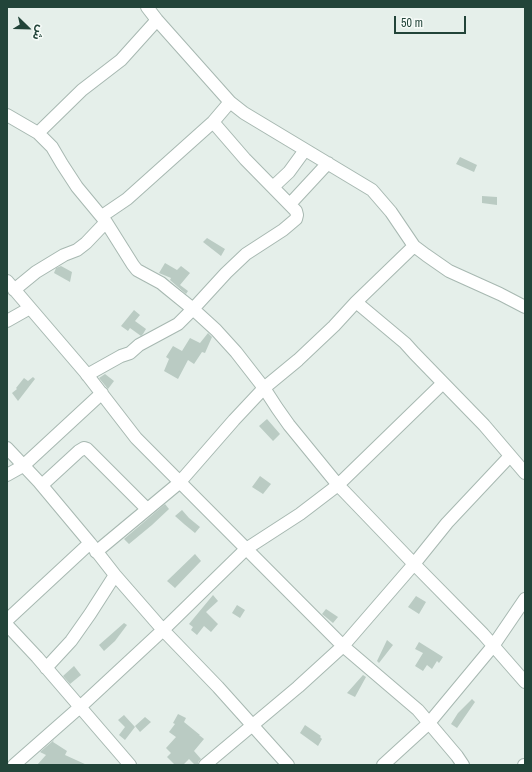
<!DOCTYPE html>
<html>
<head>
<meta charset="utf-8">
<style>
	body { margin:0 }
	#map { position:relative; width:532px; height:772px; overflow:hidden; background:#e5efea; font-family:"Archivo Narrow","Noto Sans Arabic",sans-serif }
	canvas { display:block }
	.frame { position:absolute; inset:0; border:8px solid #224439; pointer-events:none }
	.north { position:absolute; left:8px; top:8px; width:40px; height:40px; -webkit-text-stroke:3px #f6fbf8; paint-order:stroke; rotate:113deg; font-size:11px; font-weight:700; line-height:16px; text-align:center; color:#224439 }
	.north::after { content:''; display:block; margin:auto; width:14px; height:18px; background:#224439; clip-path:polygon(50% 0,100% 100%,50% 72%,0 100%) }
	.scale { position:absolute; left:394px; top:16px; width:72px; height:18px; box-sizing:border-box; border:2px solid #224439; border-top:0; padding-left:5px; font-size:12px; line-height:14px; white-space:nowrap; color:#224439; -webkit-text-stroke:3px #f6fbf8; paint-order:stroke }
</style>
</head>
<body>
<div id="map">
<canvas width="532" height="772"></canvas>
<div class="frame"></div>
<div class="north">ش</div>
<div class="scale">50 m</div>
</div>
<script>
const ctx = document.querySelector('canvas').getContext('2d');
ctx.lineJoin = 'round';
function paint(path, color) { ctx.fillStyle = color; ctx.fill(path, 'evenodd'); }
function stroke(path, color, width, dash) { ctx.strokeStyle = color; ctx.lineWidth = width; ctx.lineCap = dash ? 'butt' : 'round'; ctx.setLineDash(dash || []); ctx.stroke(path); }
paint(new Path2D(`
	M460,157L477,165L474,172L456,164Z
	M482,196L497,197V205L482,203Z
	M207,238L225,249L221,256L203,242Z
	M165,263L177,270L181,266L190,273L180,285L188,291L186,294L170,280L171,278L159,273Z
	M61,266L72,272L70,282L54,273L56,268Z
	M134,310L140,315L135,321L146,329L143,334L141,336L130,328L128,331L121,326Z
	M208,333L212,337L205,353L202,352L194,364L188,360L178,379L164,371L169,359L166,357L173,346L182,351L190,338L200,343Z
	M105,374L114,381L108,389L99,378Z
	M33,377L35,379L18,401L12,393L17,389L16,388L24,378L28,381Z
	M267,419L280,434L273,441L259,426Z
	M260,476L271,484L263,494L252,487Z
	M165,504L169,509L152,525L129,544L124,539Z
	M182,510L189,518L200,527L195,533L184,524L175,516Z
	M195,554L201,561L175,588L167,581Z
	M213,595L218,601L206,612L218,624L211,632L204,626L197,635L191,630L193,627L189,624Z
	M416,596L426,602L419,614L408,607Z
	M237,605L245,610L240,618L232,613Z
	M326,609L338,617L333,623L322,614Z
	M124,623L127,625L115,641L104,651L99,645Z
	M387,640L393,645L379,663L377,661Z
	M419,642L443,657L439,663L437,661L432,669L427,665L423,671L415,666L423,653L415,649Z
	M74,666L81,675L70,684L63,676Z
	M363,675L366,677L355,697L347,693Z
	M472,699L475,702L457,728L451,724L458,713Z
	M178,714L186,718L184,722L200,735H199L204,739L194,751L201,759L198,762V765H195L189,759L183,765H175L167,757L171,753L166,748L176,737L169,732L175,724L173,723Z
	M124,715L135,727L125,740L119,735L125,727L118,720Z
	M145,717L151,722L140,732L135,726Z
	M305,725L321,736L320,737L322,739L318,746L300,733Z
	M54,740L53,742L67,751L65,755L87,765H37L46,755L40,752Z`), '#bacbc3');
const minor = new Path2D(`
	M147,7L157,20L230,102L244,113L372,190L391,212L414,246L426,255L449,271L500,294L525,307
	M7,115L38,133L52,147L62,164L77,187L106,222L133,265L137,270L161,283L167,288L193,309L216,330L236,352L264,388L277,408L289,425L338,485L414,564L483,634L525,682
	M38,133L82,90L121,60L157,20
	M273,187L289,172L305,150
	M290,204L328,163
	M102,216L127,199L213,122L230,102
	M7,281L85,372L136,438L343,646L418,710L457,756L463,765
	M14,290L36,272L64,255L77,250L86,243L106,222
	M356,302L405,343L414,353L484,425L525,473
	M7,321L30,308
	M87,375L121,356L130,353L139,345L178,324L193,309L226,273L246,254L283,230L296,219L297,215L296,211L245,159L213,122
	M7,448L39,482L90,543L115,575L163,630L218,687L288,765
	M7,475L23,466L102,393
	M42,485L79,451L84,448L87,449L147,509
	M96,552L179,483L234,420L264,388L298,360L334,326L356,302L414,246
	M7,620L90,543
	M7,625L37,657L130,765
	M46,668L71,641L90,614L115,575
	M14,765L80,707L163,630L246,549L300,514L338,485L443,383
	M205,765L298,687L343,646L414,564L447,523L510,456
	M383,765L429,723L493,646L525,599
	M524,765H525`);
stroke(minor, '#a7b8b1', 14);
stroke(minor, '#fff', 12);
</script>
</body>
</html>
